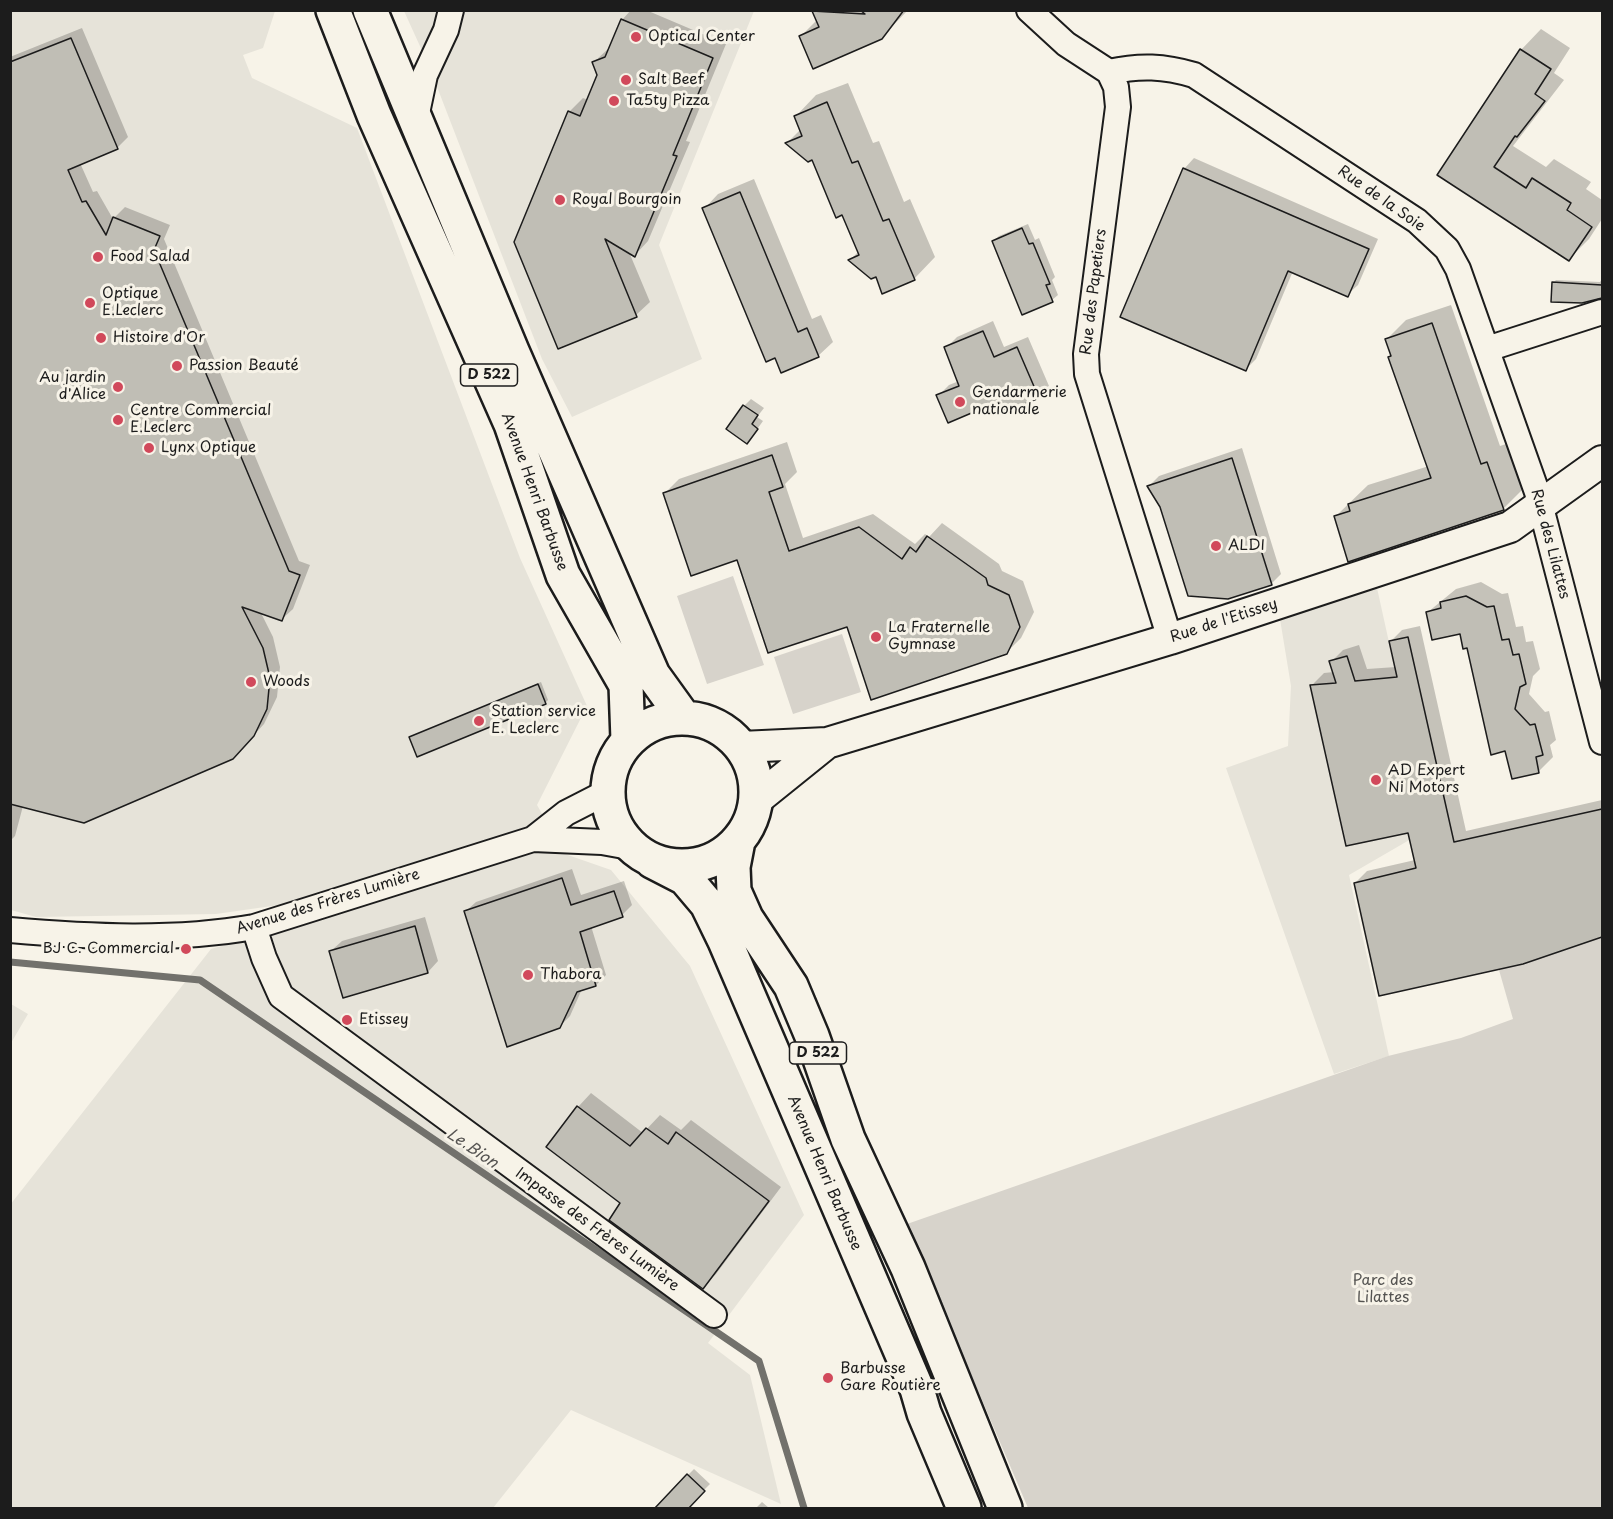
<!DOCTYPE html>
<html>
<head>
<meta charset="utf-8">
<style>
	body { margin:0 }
	#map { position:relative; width:1613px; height:1519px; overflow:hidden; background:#f7f3e8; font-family:"Playpen Sans",sans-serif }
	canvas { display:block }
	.frame { position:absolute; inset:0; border:12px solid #1c1c1c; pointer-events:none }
</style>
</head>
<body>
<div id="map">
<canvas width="1613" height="1519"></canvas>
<div class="frame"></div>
</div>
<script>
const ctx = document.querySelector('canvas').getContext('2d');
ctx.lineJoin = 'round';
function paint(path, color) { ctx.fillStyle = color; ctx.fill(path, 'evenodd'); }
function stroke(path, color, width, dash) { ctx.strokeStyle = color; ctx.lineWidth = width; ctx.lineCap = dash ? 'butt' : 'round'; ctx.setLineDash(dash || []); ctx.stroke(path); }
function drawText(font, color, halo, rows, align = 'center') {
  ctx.font = font + ' "Playpen Sans",sans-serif'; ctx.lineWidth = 6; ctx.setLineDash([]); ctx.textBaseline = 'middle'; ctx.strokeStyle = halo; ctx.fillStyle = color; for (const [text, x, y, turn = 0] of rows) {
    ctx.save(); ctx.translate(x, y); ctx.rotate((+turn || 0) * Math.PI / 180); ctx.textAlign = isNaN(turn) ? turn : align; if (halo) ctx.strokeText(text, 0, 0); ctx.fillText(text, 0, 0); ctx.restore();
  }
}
paint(new Path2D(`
	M11,11H275L263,48L243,55L252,78L357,128L520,558L587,706L537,805L565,854L611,870L690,966L804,1215L708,1343L750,1375L781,1504L571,1410L493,1508H11L10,1205L211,949L406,894L293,903L216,914L36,917L11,910Z
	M404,11H754L659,245L702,359L572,417L542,359L429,66Z
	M1377,588L1430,828L1349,875L1389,1056L1334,1074L1226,768L1288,746L1291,686L1280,619Z
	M11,1004L28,1014L11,1043Z`), '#e6e3d9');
paint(new Path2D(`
	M733,576L764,665L707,684L677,596Z
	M842,634L861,692L793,714L774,657Z
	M1602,937V1508H1028L907,1224L1388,1056L1461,1038L1513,1019L1499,970Z`), '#d7d3cb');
paint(new Path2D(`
	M631,10H646L726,44L686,141L690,142L648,241L635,255L629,252L650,302L636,315L559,347L569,112L583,98L588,100L599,75L593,63L610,47L622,20Z
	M908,10L881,38L801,36L817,20L815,10Z
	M82,28L128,137L118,147L80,163L93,192L97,191L113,219L125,207L170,225L164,239L299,561L310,565L293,609L282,619L260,611L273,637L280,667L277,697L264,724L243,747L23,806L15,836L10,841V57Z
	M1541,29L1570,48L1554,73L1564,80L1513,146L1546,167L1554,159L1591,182L1586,189L1602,200V219L1589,239L1569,259L1439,175L1521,50Z
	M848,83L873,143L879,141L904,202L910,199L935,257L915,278L883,292L876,275L850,260L859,251L843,213L813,158L787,143L801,129L796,116L816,95Z
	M1194,158L1378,239L1358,285L1347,295L1293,271L1256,359L1246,369L1184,169Z
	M754,179L812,319L821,315L833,342L818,356L782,371L704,209L718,194Z
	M1028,224L1035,240L1039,238L1055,277L1052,280L1058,295L1052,300L993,241L999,236Z
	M1602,279V297L1582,302L1553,283L1556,280L1600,282Z
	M1451,305L1500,446L1506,444L1522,490L1503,509L1335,517L1368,485L1429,466L1389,358L1392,354L1387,339L1406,320Z
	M993,321L1004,347L1028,337L1049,386L1038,397L1006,407L938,396L949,385L959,381L946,348L957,337Z
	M751,399L764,408L757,417L763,421L753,435L744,406Z
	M787,442L797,472L785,484L803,538L873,514L915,544L925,534L929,537L942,523L999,564L1002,571L1023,581L1034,612L1021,638L1006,653L848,625L738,558L665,493L679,479Z
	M1242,448L1281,574L1271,584L1161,506L1149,486L1159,476Z
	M1481,582L1502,594L1508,593L1516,627L1523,626L1526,642L1533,641L1540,669L1533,676L1529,694L1545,712L1549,711L1556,740L1550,745L1553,757L1539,771L1507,750L1461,632L1428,612L1456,589Z
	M1420,626L1466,831L1602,800V936L1527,962L1355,883L1367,871L1415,860L1409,831L1312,685L1324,673L1334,672L1331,662L1343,650L1359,645L1367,669L1396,667L1390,642L1402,630Z
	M541,682L548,700L545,703L411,738Z
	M572,869L581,895L624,881L632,905L622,915L591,926L606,975L596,985L582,989L570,1016L559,1027L465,912L476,902Z
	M425,917L438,961L428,972L331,951L342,941Z
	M591,1093L643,1133L660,1115L681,1130L691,1120L781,1187L716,1274L703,1287L623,1203L578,1107Z
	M694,1469L710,1484L686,1508L688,1475Z
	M762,1502L769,1508H756Z`), '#0003');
stroke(new Path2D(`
	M10,962L200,980L759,1361L804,1508`), '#72716c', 7);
const building = new Path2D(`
	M860,10H904L882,39L813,69L799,36L819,27L812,11L865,14Z
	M621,19L713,58L673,155L677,156L635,257L605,239L637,317L558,349L514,242L568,111L580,116L597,75L592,62L605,57Z
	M71,38L118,149L68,170L82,202L86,201L106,235L113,217L160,236L154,250L289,571L300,575L282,621L242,607L263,648L270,678L267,709L254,736L233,759L84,823L10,804V62Z
	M1520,49L1551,69L1535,94L1545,101L1517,137L1515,136L1494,167L1526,188L1532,178L1571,203L1567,210L1592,227L1569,261L1437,175Z
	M827,102L852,163L858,161L883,221L889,219L915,280L882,294L876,277L871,279L848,260L859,255L842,215L836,218L812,160L808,162L785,143L802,136L794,116Z
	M1183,168L1369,249L1348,297L1288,271L1246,371L1120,317Z
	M740,192L798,332L807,328L819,357L781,373L775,358L766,362L702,208Z
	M1022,228L1029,244L1033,243L1050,284L1046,285L1053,302L1022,315L992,241Z
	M1552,282L1602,285V298L1582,303L1551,302Z
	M1432,323L1481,464L1487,462L1504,510L1348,562L1334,516L1350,511L1348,504L1431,478L1388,357L1391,356L1385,339Z
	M983,331L994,357L1017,347L1039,398L1006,412L1005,409L992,414L988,406L948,423L936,395L959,386L944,347Z
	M743,405L758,415L752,424L758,429L747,444L726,429Z
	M772,455L783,487L769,492L789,551L859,527L902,559L910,547L916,552L927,536L986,578L988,585L1009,595L1020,627L1007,654L871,700L847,627L768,653L737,560L691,576L663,493Z
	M1232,458L1272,585L1228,599L1188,596L1160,507L1147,486Z
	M1466,596L1487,607L1494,606L1502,640L1509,639L1513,655L1519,654L1526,684L1520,687L1515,709L1530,725L1535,724L1543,755L1536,757L1539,773L1512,779L1505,751L1491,755L1467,648L1463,649L1460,634L1432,640L1426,612L1441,608L1440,602Z
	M1408,637L1454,842L1602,809V937L1523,964L1379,996L1354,883L1416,868L1408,833L1346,846L1310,685L1336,683L1329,661L1347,656L1355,681L1397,677L1389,641Z
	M538,684L546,704L417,757L409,737Z
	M562,878L571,905L614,891L623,917L580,932L596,986L577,992L560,1028L507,1047L464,911Z
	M415,926L428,973L343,998L329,951Z
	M577,1106L630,1146L646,1128L668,1144L676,1132L769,1201L703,1289L609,1220L620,1203L546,1147Z
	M687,1474L705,1491L688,1509H654Z`);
paint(building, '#c0beb5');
stroke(building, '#1c1c1c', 1.5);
const minor = new Path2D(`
	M1029,10L1066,44L1109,72L1116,87L1118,107L1086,354L1087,374L1170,639
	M1109,72C1140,65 1164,66 1194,75L1417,221L1447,249L1458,269L1537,492L1602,742
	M416,118L425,75L446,30L451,10
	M1487,349L1602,312
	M533,839L566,813L607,792
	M254,927L264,958L281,996L714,1315
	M10,930C90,937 175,941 254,927L533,839L602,842L635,848`);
const tertiary = new Path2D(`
	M741,747L827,743L1170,639L1510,527L1602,461
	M755,801L827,743`);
const primary = new Path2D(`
	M333,10L374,115L511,424L563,575L626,685L628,740
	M370,10L512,351L653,675L684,718
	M608 792a74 74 0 1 1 148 0a74 74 0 1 1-148 0Z
	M738,841L733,867L734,891L746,918L791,986L812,1036L848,1139L908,1268L1005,1508
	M652,861L685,878L707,904L725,941L917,1389L924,1413L964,1508`);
stroke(minor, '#1c1c1c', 28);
stroke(tertiary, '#1c1c1c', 34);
stroke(primary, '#1c1c1c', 38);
stroke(minor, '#f7f3e8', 24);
stroke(tertiary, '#f7f3e8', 30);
stroke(primary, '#f7f3e8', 33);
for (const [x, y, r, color] of [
	[636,37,6,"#d1495b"],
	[626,80,6,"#d1495b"],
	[614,101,6,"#d1495b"],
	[560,200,6,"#d1495b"],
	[98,257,6,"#d1495b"],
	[90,303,6,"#d1495b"],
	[101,338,6,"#d1495b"],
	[177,366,6,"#d1495b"],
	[118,387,6,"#d1495b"],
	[960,402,6,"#d1495b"],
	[118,420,6,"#d1495b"],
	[149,448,6,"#d1495b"],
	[1216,546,6,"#d1495b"],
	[876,637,6,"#d1495b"],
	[251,682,6,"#d1495b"],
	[479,721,6,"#d1495b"],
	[1376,780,6,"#d1495b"],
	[186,949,6,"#d1495b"],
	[528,975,6,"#d1495b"],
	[347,1020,6,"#d1495b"],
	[828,1378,6,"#d1495b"]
]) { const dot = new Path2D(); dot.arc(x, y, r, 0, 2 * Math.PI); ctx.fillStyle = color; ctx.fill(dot); stroke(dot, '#f7f3e8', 2); }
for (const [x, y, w] of [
	[489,375,57],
	[818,1053,57]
]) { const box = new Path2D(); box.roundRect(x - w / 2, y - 11, w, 22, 4.5); ctx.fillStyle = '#f7f3e8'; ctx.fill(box); stroke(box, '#1c1c1c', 1.5); }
drawText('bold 14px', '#1c1c1c', null, [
	["D 522",489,375],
	["D 522",818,1053]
]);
drawText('15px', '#1c1c1c', '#f7f3e8', [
	["Optical Center",648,37],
	["Salt Beef",638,80],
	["Ta5ty Pizza",626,101],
	["Royal Bourgoin",572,200],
	["Food Salad",110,257],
	["Optique",102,294],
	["E.Leclerc",102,311],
	["Histoire d'Or",113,338],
	["Passion Beauté",189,366],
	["Au jardin",106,378,"right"],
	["d'Alice",106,395,"right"],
	["Gendarmerie",972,393],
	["nationale",972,410],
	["Centre Commercial",130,411],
	["E.Leclerc",130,428],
	["Lynx Optique",161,448],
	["ALDI",1228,546],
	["La Fraternelle",888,628],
	["Gymnase",888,645],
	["Woods",263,682],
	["Station service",491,712],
	["E. Leclerc",491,729],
	["AD Expert",1388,771],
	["Ni Motors",1388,788],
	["BJ C. Commercial",174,949,"right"],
	["Thabora",540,975],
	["Etissey",359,1020],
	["Barbusse",840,1369],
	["Gare Routière",840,1386]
], 'left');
drawText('15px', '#1c1c1c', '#f7f3e8', [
	["Rue de la Soie",1381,199,35],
	["Rue des Papetiers",1094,292,-83],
	["Avenue Henri Barbusse",534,492,70],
	["Rue des Lilattes",1550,544,75],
	["Rue de l'Etissey",1224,621,-18],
	["Avenue des Frères Lumière",328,902,-17],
	["Avenue Henri Barbusse",824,1173,67],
	["Impasse des Frères Lumière",597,1230,36]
]);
drawText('15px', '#545351', '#f7f3e8', [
	["Parc des",1383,1281],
	["Lilattes",1383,1298]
]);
drawText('italic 16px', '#565452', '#f7f3e8', [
	["Le Bion",472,1149,34]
]);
</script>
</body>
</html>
